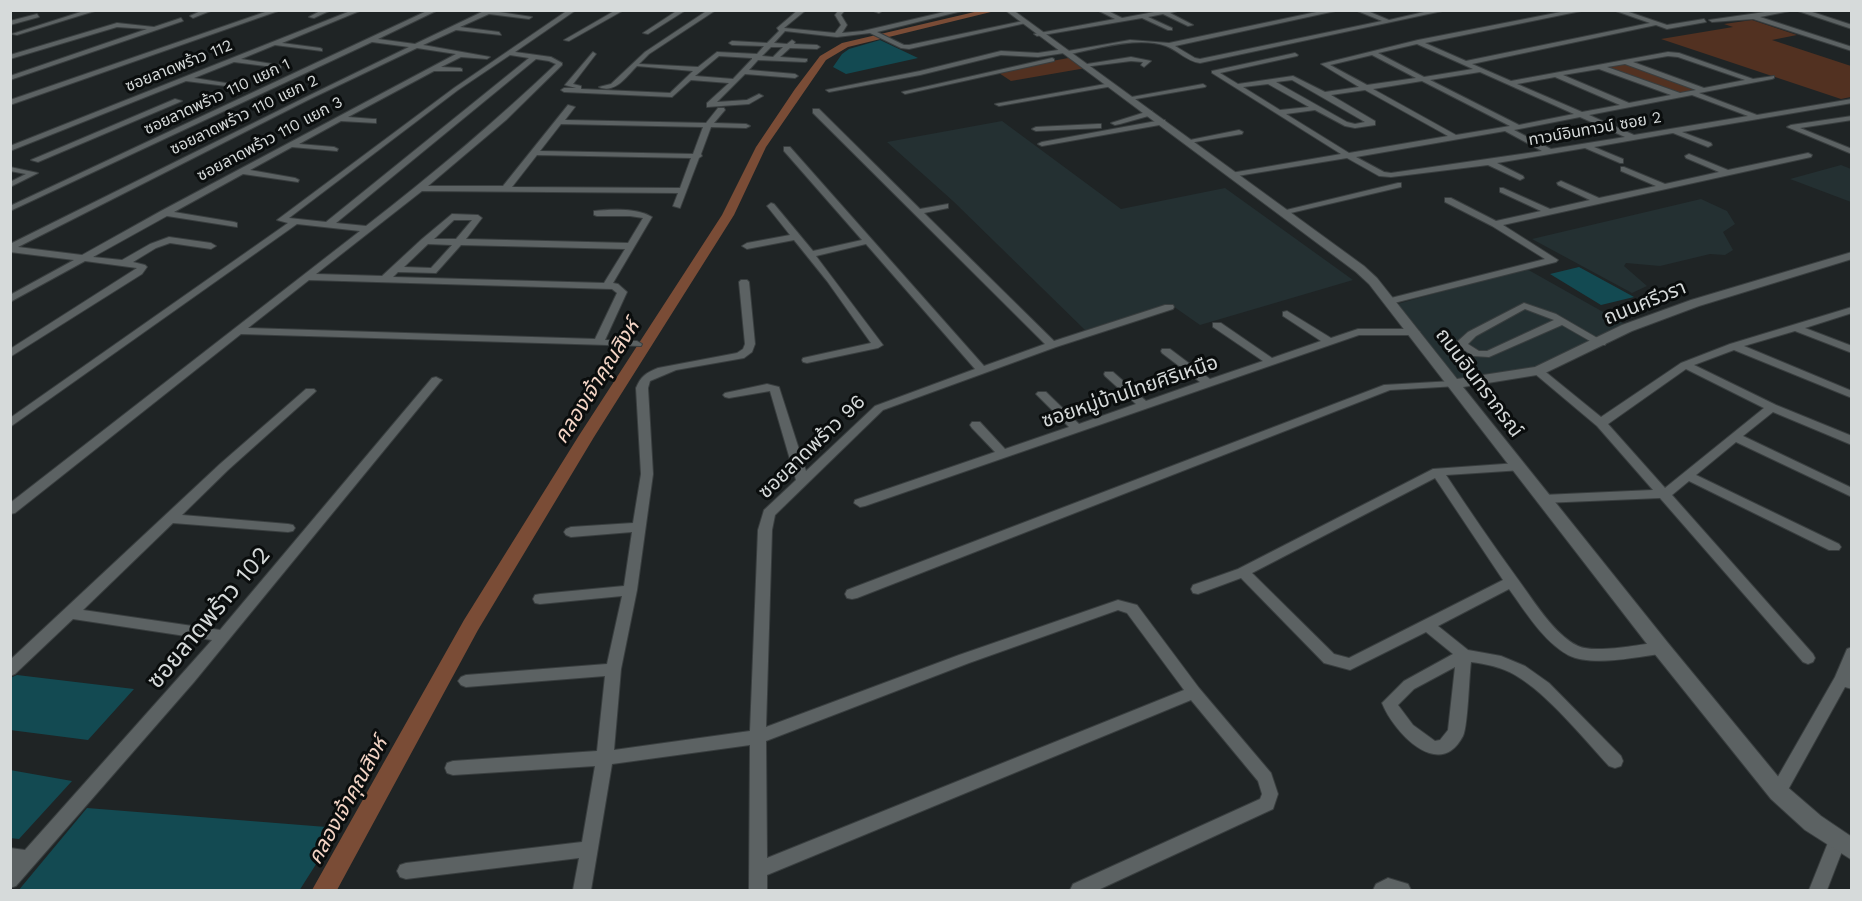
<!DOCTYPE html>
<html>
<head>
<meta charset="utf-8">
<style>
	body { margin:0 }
	#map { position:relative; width:1862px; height:901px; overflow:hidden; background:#1f2425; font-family:"Work Sans",sans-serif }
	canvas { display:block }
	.frame { position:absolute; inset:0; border:12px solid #d6dada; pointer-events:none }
</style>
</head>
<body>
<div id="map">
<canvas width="1862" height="901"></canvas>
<div class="frame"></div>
</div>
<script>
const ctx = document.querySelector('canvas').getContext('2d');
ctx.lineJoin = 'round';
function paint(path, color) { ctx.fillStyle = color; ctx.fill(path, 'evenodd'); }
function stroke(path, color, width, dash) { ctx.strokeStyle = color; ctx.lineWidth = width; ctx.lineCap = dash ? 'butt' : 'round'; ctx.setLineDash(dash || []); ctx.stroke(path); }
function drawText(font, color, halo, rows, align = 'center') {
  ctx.font = font + ' "Work Sans","Noto Sans Thai",sans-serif'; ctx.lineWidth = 6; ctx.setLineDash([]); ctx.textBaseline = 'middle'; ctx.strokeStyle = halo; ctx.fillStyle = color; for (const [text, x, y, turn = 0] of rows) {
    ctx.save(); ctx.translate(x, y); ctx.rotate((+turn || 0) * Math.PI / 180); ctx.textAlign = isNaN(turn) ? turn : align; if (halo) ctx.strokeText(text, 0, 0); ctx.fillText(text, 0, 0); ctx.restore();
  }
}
paint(new Path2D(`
	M1002,121L1121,209L1225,188L1353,280L1200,325L1170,304L1085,330L953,201L887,142Z
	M1841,165L1851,169V202L1790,179Z
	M1701,199L1727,211L1735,224L1723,232L1733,250L1725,255L1710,254L1660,266L1626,263L1624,266L1647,286L1632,293L1532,239Z
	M1525,268L1628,326L1530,377L1453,385L1394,305Z`), '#243032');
paint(new Path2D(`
	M1752,20L1797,35L1772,40L1851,66V97L1841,99L1661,39L1733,27L1724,24Z
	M1074,57L1086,68L1011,81L996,71Z
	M1624,63L1702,92L1682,96L1604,67Z`), '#523121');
paint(new Path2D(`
	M983,10H999L848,47L826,60L766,147L734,215L594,437L478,630L337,890H312L464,620L578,437L722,215L756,147L795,89L820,56L842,43Z`), '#7a4c36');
paint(new Path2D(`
	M880,40L918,58L846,74L833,67L842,54L849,49Z
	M1579,267L1634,297L1601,305L1550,274Z
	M17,675L134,689L88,740L10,730V678Z
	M10,770L72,781L19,839L10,838Z
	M87,808L339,828L299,891H18Z`), '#134a52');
const minor = new Path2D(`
	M87,10H98L17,35L12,34Z
	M203,10H213L193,18L190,16Z
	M271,10H281L10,105V100Z
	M322,10H331L314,18L309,17Z
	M353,10H362L282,43L320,48L322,49V51L275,45L241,59L279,65L281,66V68L234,62L194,78L232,84L234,85V87L186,81L10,151V146Z
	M429,10H438L378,39L415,44L486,10L532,17L529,19L489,14L460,27L499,32L501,35L456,30L423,45L490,57L487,59L461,57L441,67L460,68L462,69V71H434L348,117L373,119H376V123L341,121L299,144L334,147L338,149L337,151L292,147L250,170L295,178L299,180L298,182L243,174L174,212L234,222L237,223V227L167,216L93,257L122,260L150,244L169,237L211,243L216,246L211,249L170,243L156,248L133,262L145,265L147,267L142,274L10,357V349L137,268L85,261L10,302V295L74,260L10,252V244L304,98L409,47L372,42L10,211V206ZM417,48L456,54L161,211L82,255L18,247L308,100Z
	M568,10H576L515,52L551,57L562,63V65L506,120L428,186H503L568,105L575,107L565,120L706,123L718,108H724L725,110L714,123L746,124L750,126L746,128L711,127L701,154L702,156L699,158L680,208L673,206L678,193L422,191L316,274L382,276L422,239L452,214L478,215L482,218L466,239L628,243L643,218L630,216H597L594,215V211C611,209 638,208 652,217L613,283L618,284L627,292L605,340L637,341L642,344L641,346L241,334L15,513L10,514V503L360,231L297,224L10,427V418L288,223L277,220L454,88ZM510,55L529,58L326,222L289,218L458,90ZM536,59L549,61L556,64C495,122 432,175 366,226L336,223ZM561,124L703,127L693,154L540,151ZM537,155L691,158L680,188L512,187ZM454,220H472L456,239H434ZM428,244L452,245L431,268L404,267ZM461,245L625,249L604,283L393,277L398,272L436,273ZM309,280L612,289L617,293L595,339L248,328Z
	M616,10H624L569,41L564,40Z
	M678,10H686L648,34L643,33Z
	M708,10H716L649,54L639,64L698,67L717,52L757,54L764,46L732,45L729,43L732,41L767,43L779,31L777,28L798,10H806L784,28L835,33L841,25L835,15L839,10H845L841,15L847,25L842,33L863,31L953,10H966L877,32L904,45H909L1023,21L1026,23L909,49L901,48L870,33L837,37L785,31L774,43L787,44L792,40L795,42L794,44L817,45L820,47L817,49L790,48L780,57L807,59V61L805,62L758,60L749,70L795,74L798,76L795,78L745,74L717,102L747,100L759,94L763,96L749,104L707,107V103L729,83L691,80L672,97L564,92L561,90L564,88H576L565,85L593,52L596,54L573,84L581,86V89L670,93L693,71L637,66C626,77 615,94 599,87L611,84L645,52ZM771,47H783L773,57L762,56ZM719,56L752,58V59L733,79L695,76Z
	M871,10H882V11L879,13Z
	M1097,10H1106L1122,18L1165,10H1181L1170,13L1193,25L1188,26L1163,14L1148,17L1172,28V30H1168L1142,18L1037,36L1034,34L1115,19Z
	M1326,10H1340L1175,46L1195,58L1200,59L1382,21L1355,10H1365L1389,20L1433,10H1447L1200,63C1186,61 1179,51 1166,46C1138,36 1095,49 1067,55L1064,53L1038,57L1001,55L920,75L829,92L826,90L920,71L1001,51L1038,53L1065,49L1068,51L1130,40L1169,43Z
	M1571,10H1586L1425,43L1466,61L1650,23L1613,10H1623L1667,25L1704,19L1706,22L1667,29L1656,25L1472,64L1511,81L1668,52L1679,53L1753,79L1774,76V78L1772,79L1699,93L1757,115L1852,99V103L1682,132L1711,143L1712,145L1708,147L1673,133L1594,147L1623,159V163H1620L1585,148L1497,163L1523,176L1524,178L1520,180L1488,165L1391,177L1379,176L1347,158L1231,177L1227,175L1231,173L1341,154L1212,73V71L1295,53L1298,55L1297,56L1220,73L1238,84L1293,76L1325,92L1359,87L1321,64L1418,40ZM1417,44L1473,69L1424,77L1378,53ZM1372,55L1416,78L1367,85L1330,65ZM1668,56L1678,57L1745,80L1704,88L1633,62ZM1625,64L1696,90L1680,93L1607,67ZM1599,69L1671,95L1629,103L1563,75ZM1480,72L1574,114L1519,125L1430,80ZM1555,77L1620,105L1582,112L1517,84ZM1292,80L1365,122L1355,124L1347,122L1276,82ZM1422,81L1510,126L1456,135L1373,89ZM1268,84L1309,107L1280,110L1243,87ZM1365,90L1448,136L1349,153L1286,114L1315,110L1345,126L1355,128L1375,125V121L1331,95ZM1692,95L1748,116L1634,135L1589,115ZM1580,117L1625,137L1551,149L1514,130ZM1505,131L1542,151L1391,173L1384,172L1356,157Z
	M1779,10H1795L1760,17L1852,47V51L1753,19L1712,22L1709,20Z
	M1795,10H1806L1852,25V29Z
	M37,14L39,17L10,25V21Z
	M181,18L183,21L10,80V76L147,29L117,27L10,59V55L117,23L154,27Z
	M1131,57L1151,61L1144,67L1141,65L1143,62L1131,61L1084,67L1081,65Z
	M1052,58L1054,59V61L905,94L902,92Z
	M1111,83L1113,84V86L999,106L995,104Z
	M1203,84L1206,86L1205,87L1130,100L1126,98Z
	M175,99L182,101L38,162L31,160Z
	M813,109H819L920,209L948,204V208L924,213L1054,341L1165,305H1173L1174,307L1173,309L1056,347L883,410L775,515L772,530L766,727L959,655L1118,600L1137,605L1199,688L1271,773L1278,794L1273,809L1098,890H1070L1073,884L1260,799L1262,794L1258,781L1191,700L767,875V890H749L750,745L612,764L591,890H573L579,858L406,879L400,877L397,871L400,865L406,863L582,842L595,766L453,775L447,773L445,768L447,763L453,761L597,751L605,676L466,687L461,685L458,681L461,677L466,675L607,664L622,596L540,604L535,603L533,599L535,595L540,594L624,586L632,532L571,537L566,535L564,532L566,529L571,527L633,523L641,474L636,388C641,376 646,373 658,368L737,353L743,349L745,344L739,282L741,280H747L749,282L755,344L752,352L744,358L676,370L650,381L648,388L653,474L637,590L621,669L614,750L750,731L758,530L764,510L796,480L770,391L729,398L725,397L723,395L725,393L767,384L779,387L806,471L875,406L975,369L866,244L816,256L883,345L878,348L807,363L803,362L802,360L803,358L871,343L827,281L794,240L747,249L742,246L747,243L790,235L767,206L771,203L774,204L813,251L862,240L784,151V147H790L984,366L1045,344L813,113ZM1118,610L1127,613L1184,690L767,858L766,741L969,663Z
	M1149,111H1152V115L1120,124L1115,125L1111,123Z
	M1852,116V120L1800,128L1852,149V154L1787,127L1791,125Z
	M1162,120H1165V124L1042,146L1038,144L1042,142Z
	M1098,124H1101V128L1036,131L1032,129L1036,127Z
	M1239,130L1243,132L1242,134L1189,143L1185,141Z
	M1808,153L1812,155L1811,157L1503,225L1558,260L1556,262L1390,304L1385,301L1387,299L1545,259L1492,226L1445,202V198H1451L1496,221L1541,211L1500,192V188H1503L1550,209L1590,200L1558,185L1557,183L1561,181L1599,198L1656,186L1621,171V167H1624L1665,184L1719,172L1686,158L1685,156L1689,154L1728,170Z
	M10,167L38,173L10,187V182L26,174L10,171Z
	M1398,183H1401V187L1282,215L1278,212Z
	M1524,303L1556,314L1606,343L1605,345H1597L1562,325L1489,357L1473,356L1458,346V341L1468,332ZM1525,309L1554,320L1487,351H1479L1468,344L1476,336Z
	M1852,307V313L1805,328L1852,346V353L1795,331L1744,346L1852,391V398L1734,350L1694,365L1776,405L1852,436V445L1773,412L1743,436L1852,488V497L1736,442L1696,475L1839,544L1841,547L1839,550H1829L1689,481L1672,495L1813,654L1815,658L1813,662L1808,664L1803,662L1660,498L1543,503L1537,499L1543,495L1653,490L1597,426L1534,373L1533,371L1534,369H1542L1601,417L1681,363L1730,344ZM1686,369L1764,408L1665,488L1608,424Z
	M1287,311L1331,338L1358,329H1415L1420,332L1415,335H1359L865,506L860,507L854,503L855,500L995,452L972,428L970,425L972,422H980L1005,449L1069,427L1036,394L1038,392H1046L1079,424L1136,404L1105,376L1104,374L1105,372H1113L1146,401L1200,382L1162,353L1161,351L1162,349H1170L1210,379L1263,361L1213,327V323H1221L1272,358L1321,341L1283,316V312Z
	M436,377L442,380L440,382L194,682L16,886L10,888L12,865L10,864V848L25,850L212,640L73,619L15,674L10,676V660L220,464L306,389H314L316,391L314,393L228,470L182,515L288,524L293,525L295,528L293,531L288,532L173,523L83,610L220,630L432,378Z
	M1453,381L1459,384L1457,386L1390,390L857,598L852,599L847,598L845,594L847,590L1384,385Z
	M1518,463L1522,464L1524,467L1522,470L1446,475C1469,510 1493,545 1517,578C1532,598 1554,635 1578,646C1595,654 1642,644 1661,642L1666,644L1668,648L1666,652L1661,654C1635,657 1592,667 1568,655C1543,641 1525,611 1509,589L1438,626L1468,650L1501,656L1525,666L1549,683L1621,756L1623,761L1621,766L1615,768L1609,766C1582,737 1549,695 1515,675C1502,667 1486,664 1471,662C1469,676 1468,726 1463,736C1439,782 1393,731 1382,703L1404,681L1453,654L1426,632L1350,670L1324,663L1241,578L1198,594L1193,593L1191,589L1193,585L1238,569L1433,469ZM1435,478L1503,580L1349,658L1334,654L1252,573ZM1455,667L1448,730L1440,740L1435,741L1413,725L1398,705L1414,689Z
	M1852,647V689L1845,687L1784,797L1778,799L1772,797L1770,792L1772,787L1835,677L1847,649Z
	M1837,833L1843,835L1846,841L1827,890H1809L1831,835Z
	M1388,878L1408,884L1411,890H1373L1376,884Z`);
const tertiary = new Path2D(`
	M1005,10H1013L1364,266L1377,278L1457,379L1535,367L1622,325L1691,300L1852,252V259L1699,306L1632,331L1543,374L1463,387L1668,643L1785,785L1821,816L1852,837V860L1805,830L1771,799L1654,653L1369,284L1356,272Z`);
stroke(minor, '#393e3f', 2);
stroke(tertiary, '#393e3f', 2);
paint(minor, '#5c6263');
paint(tertiary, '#5c6263');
drawText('16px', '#d6dada', '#0a0d0d', [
	["ซอยลาดพร้าว 112",179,66,-22],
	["ซอยลาดพร้าว 110 แยก 1",217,97,-25],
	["ซอยลาดพร้าว 110 แยก 2",244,115,-26],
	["ทาวน์อินทาวน์ ซอย 2",1595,129,-10],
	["ซอยลาดพร้าว 110 แยก 3",270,139,-28]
]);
drawText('20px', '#d6dada', '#0a0d0d', [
	["ถนนศรีวรา",1645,303,-22],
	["ถนนอินทราภรณ์",1479,383,53],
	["ซอยหมู่บ้านไทยศิริเหนือ",1130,392,-19],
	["ซอยลาดพร้าว 96",812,447,-44]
]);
drawText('italic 21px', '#f4d5c6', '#0a0d0d', [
	["คลองเจ้าคุณสิงห์",597,382,-58],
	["คลองเจ้าคุณสิงห์",348,801,-61]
]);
drawText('24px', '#d6dada', '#0a0d0d', [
	["ซอยลาดพร้าว 102",209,618,-50]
]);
</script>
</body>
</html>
